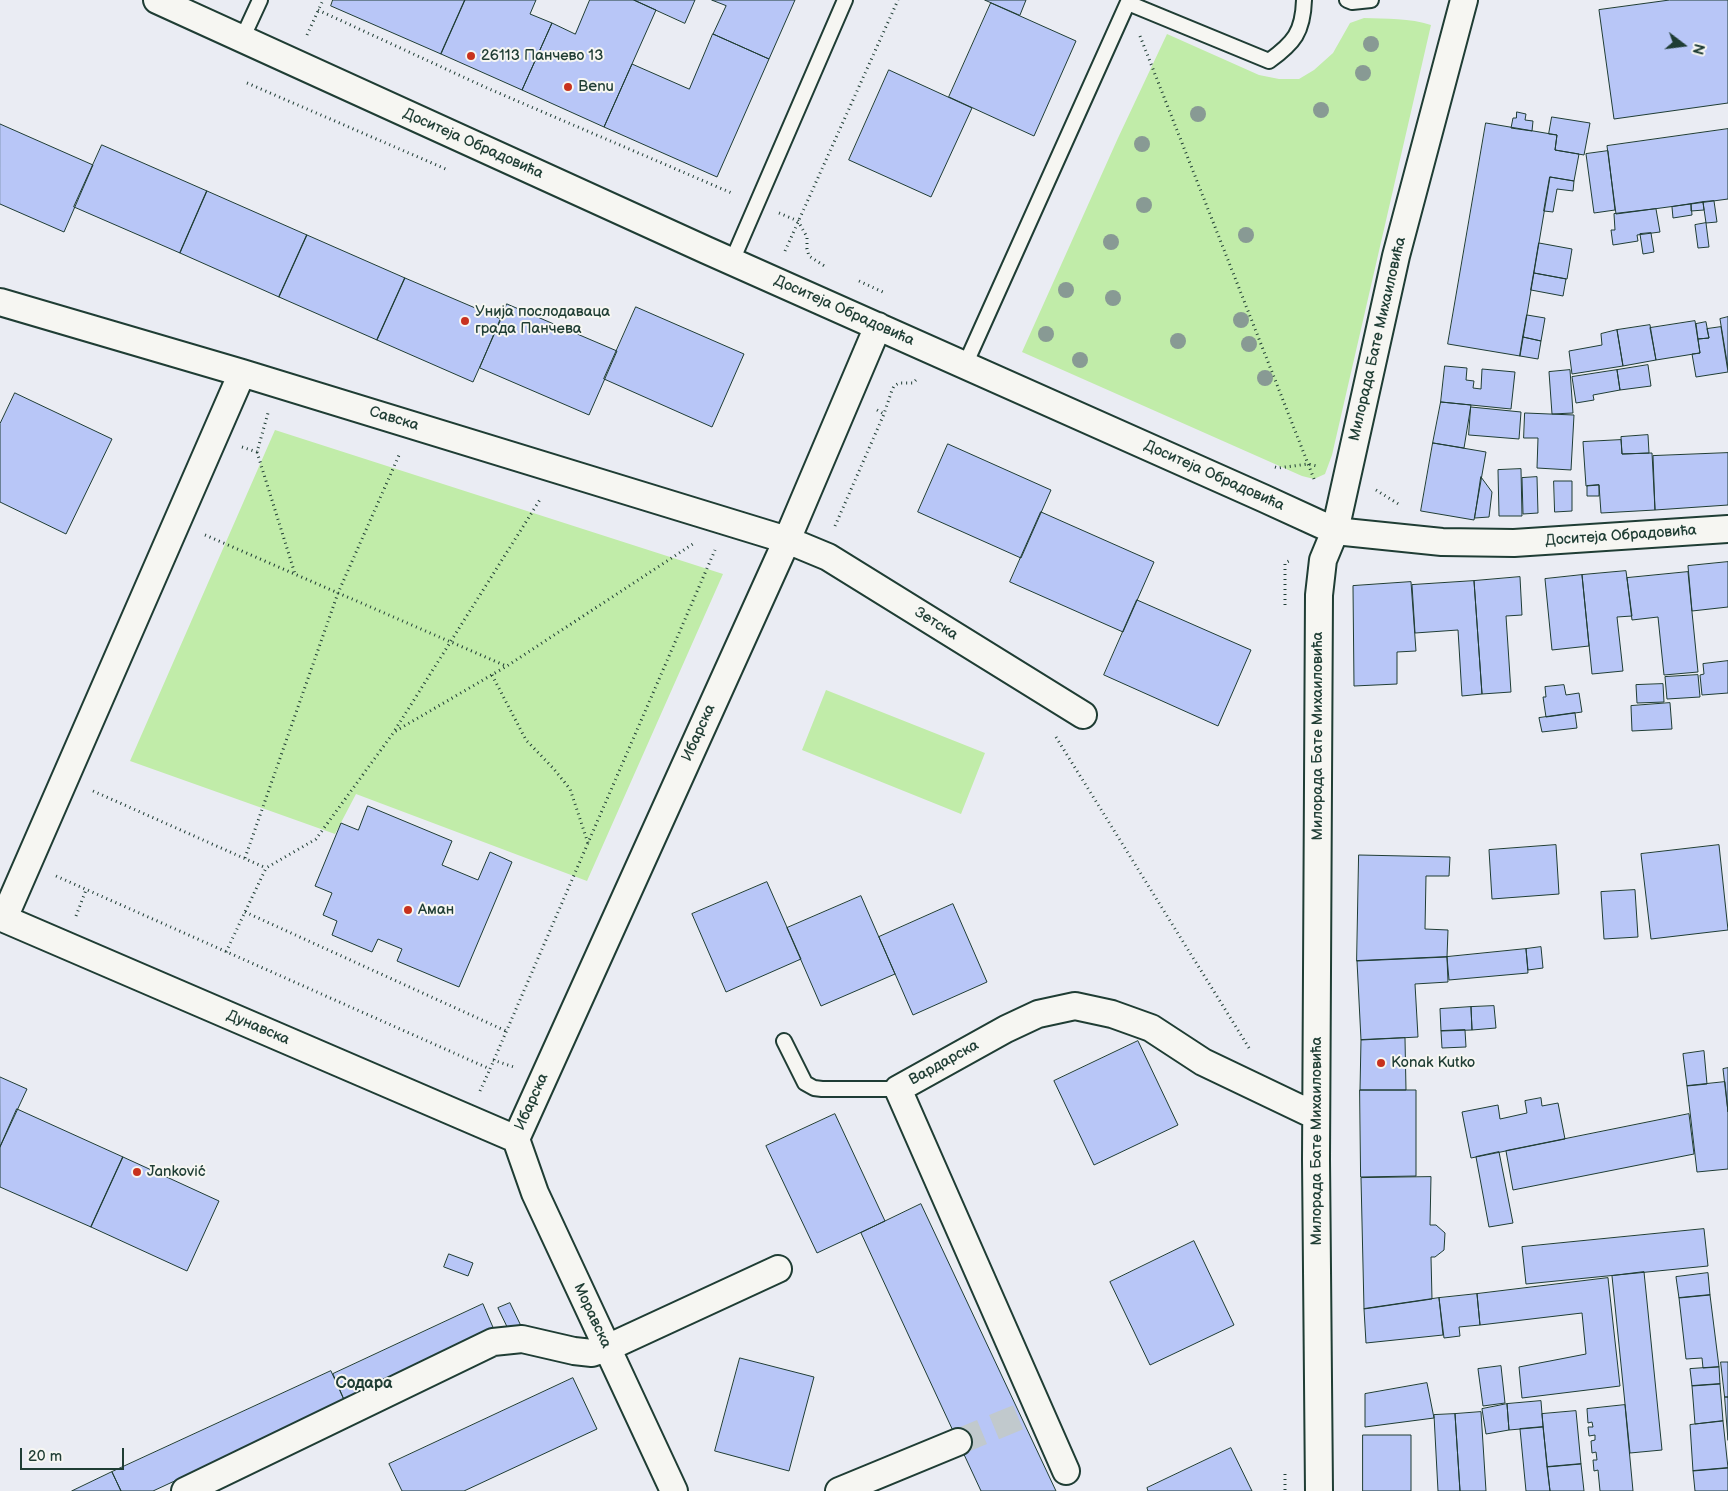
<!DOCTYPE html>
<html>
<head>
<meta charset="utf-8">
<style>
	body { margin:0 }
	#map { position:relative; width:1728px; height:1491px; overflow:hidden; background:#eaecf3; font-family:"Balsamiq Sans",sans-serif }
	canvas { display:block }
	.north { position:absolute; left:1658px; top:20px; width:50px; height:50px; -webkit-text-stroke:4px #f6f6f2; paint-order:stroke; rotate:105deg; font-size:14px; font-weight:700; line-height:20px; text-align:center; color:#1f3d34 }
	.north::after { content:''; display:block; margin:auto; width:18px; height:22px; background:#1f3d34; clip-path:polygon(50% 0,100% 100%,50% 72%,0 100%) }
	.scale { position:absolute; left:20px; top:1448px; width:104px; height:22px; box-sizing:border-box; border:2px solid #1f3d34; border-top:0; padding-left:6px; font-size:15px; line-height:18px; white-space:nowrap; color:#1f3d34; -webkit-text-stroke:4px #f6f6f2; paint-order:stroke }
</style>
</head>
<body>
<div id="map">
<canvas width="1728" height="1491"></canvas>
<div class="north">N</div>
<div class="scale">20 m</div>
</div>
<script>
const ctx = document.querySelector('canvas').getContext('2d');
ctx.lineJoin = 'round';
function paint(path, color) { ctx.fillStyle = color; ctx.fill(path, 'evenodd'); }
function stroke(path, color, width, dash) { ctx.strokeStyle = color; ctx.lineWidth = width; ctx.lineCap = dash ? 'butt' : 'round'; ctx.setLineDash(dash || []); ctx.stroke(path); }
function drawText(font, color, halo, rows, align = 'center') {
  ctx.font = font + ' "Balsamiq Sans",sans-serif'; ctx.lineWidth = 4; ctx.setLineDash([]); ctx.textBaseline = 'middle'; ctx.strokeStyle = halo; ctx.fillStyle = color; for (const [text, x, y, turn = 0] of rows) {
    ctx.save(); ctx.translate(x, y); ctx.rotate((+turn || 0) * Math.PI / 180); ctx.textAlign = isNaN(turn) ? turn : align; if (halo) ctx.strokeText(text, 0, 0); ctx.fillText(text, 0, 0); ctx.restore();
  }
}
paint(new Path2D(`
	M1364,18C1386,19 1410,18 1431,25L1332,455L1325,474L1314,479L1302,476L1022,352L1118,138L1167,34L1259,75L1279,79H1299L1314,70L1333,53L1350,23Z
	M275,430L723,574L587,881L356,794L335,834L130,761Z
	M826,690L985,753L961,814L802,750Z`), '#c1eca9');
const building = new Path2D(`
	M333,0H465L441,54L331,6Z
	M465,0H536L530,14L552,23L522,90L441,54Z
	M590,0H634L656,10L604,127L522,90L552,23L575,34Z
	M634,0H695L685,23Z
	M712,0H795L769,59L713,34L726,6Z
	M985,0H1026L1020,15Z
	M1670,0H1728V103L1614,119L1599,10Z
	M991,3L1076,41L1034,136L949,97Z
	M713,34L769,59L717,177L604,127L632,64L689,89Z
	M889,70L972,108L931,197L849,160Z
	M1517,112L1526,114L1525,120L1533,121L1532,131L1511,128L1513,118H1516Z
	M1552,117L1590,123L1584,155L1555,150L1557,135L1549,134Z
	M1486,123L1557,135L1555,150L1579,154L1574,181L1550,177L1520,356L1448,344Z
	M0,124L93,165L64,232L0,204Z
	M1728,129V199L1616,214L1607,146Z
	M102,145L207,191L180,253L74,207Z
	M1608,151L1615,210L1594,213L1586,154Z
	M1550,177L1574,181L1573,191L1557,189L1553,212L1544,211Z
	M207,191L307,235L279,297L180,253Z
	M1714,201L1717,222L1706,223L1703,202Z
	M1703,202L1704,210L1691,211V204Z
	M1691,204L1692,215L1673,218L1672,207Z
	M1656,209L1660,232L1637,235L1638,241L1613,245L1611,230H1615L1614,214Z
	M1706,223L1709,247L1698,248L1695,225Z
	M1651,233L1654,252L1643,254L1640,234Z
	M307,235L405,278L377,340L279,297Z
	M1539,243L1572,249L1567,279L1534,273Z
	M1534,273L1566,279L1563,296L1531,290Z
	M405,278L501,319L473,382L377,340Z
	M507,304L617,351L589,415L480,368Z
	M636,307L744,354L712,427L604,379Z
	M1527,315L1545,318L1541,341L1523,337Z
	M1728,317V368L1720,319Z
	M1695,321L1700,353L1656,360L1650,328Z
	M1706,322L1709,338L1698,339L1696,324Z
	M1650,325L1656,360L1623,366L1617,330Z
	M1721,327L1728,372L1696,377L1692,354L1700,353L1698,339L1709,338L1707,329Z
	M1617,330L1623,366L1572,374L1569,351L1602,345L1601,334Z
	M1523,337L1541,341L1538,359L1520,356Z
	M1648,365L1651,386L1620,390L1617,370Z
	M1445,366L1467,368L1466,380L1474,381L1473,388L1481,389L1482,369L1515,372L1511,409L1441,402Z
	M1570,370L1573,413L1552,414L1549,372Z
	M1617,370L1620,390L1593,395L1594,400L1576,403L1572,377Z
	M15,393L112,439L66,534L0,502V424Z
	M1441,402L1471,405L1464,448L1433,443Z
	M1471,407L1521,412L1519,439L1469,435Z
	M1525,413L1574,415L1571,470L1537,468L1538,438H1524Z
	M1648,435L1649,453L1622,454L1621,437Z
	M1621,440L1622,454L1652,453L1655,510L1601,513L1599,485L1586,486L1583,442Z
	M1433,443L1486,452L1474,520L1421,511Z
	M948,444L1051,490L1021,558L918,512Z
	M1728,453V505L1655,510L1653,456Z
	M1521,469L1522,516H1499L1498,470Z
	M1481,477L1492,492L1489,517L1475,518Z
	M1537,477L1538,513L1523,514L1522,478Z
	M1554,481H1572V511L1555,512Z
	M1599,485V496H1587V486Z
	M1041,512L1154,562L1123,632L1010,582Z
	M1728,562V607L1692,611L1688,566Z
	M1626,571L1632,616L1617,617L1623,671L1592,674L1582,575Z
	M1688,572L1698,672L1664,675L1658,617L1632,620L1627,578Z
	M1582,575L1589,646L1552,650L1545,579Z
	M1520,577L1522,615L1506,616L1511,692L1482,694L1474,581Z
	M1474,581L1482,694L1462,696L1458,630L1415,633L1412,585Z
	M1411,582L1416,651L1397,652V684L1354,686L1353,586Z
	M1137,600L1251,650L1218,726L1104,675Z
	M1728,661V693L1702,695L1700,675L1704,674L1703,664Z
	M1698,675L1700,697L1667,699L1665,677Z
	M1663,684L1664,702L1637,703L1636,685Z
	M1564,685L1566,695L1579,693L1582,712L1546,717L1543,697H1546L1545,687Z
	M1670,703L1672,729L1632,731L1631,706Z
	M1575,713L1577,728L1542,732L1539,718Z
	M368,806L452,841L442,865L478,880L490,852L512,862L459,987L397,961L402,949L378,939L372,952L332,935L337,921L323,915L332,893L315,886L341,823L358,830Z
	M1556,845L1559,894L1492,899L1489,850Z
	M1719,845L1728,930L1651,939L1641,854Z
	M1359,855L1450,857L1449,876H1426L1425,929L1448,930L1447,957L1357,961Z
	M767,882L801,959L726,992L692,914Z
	M1635,890L1638,937L1604,939L1601,892Z
	M861,896L895,974L821,1006L787,928Z
	M953,904L987,982L913,1015L879,937Z
	M1541,947L1543,968L1528,970L1526,949Z
	M1526,949L1528,973L1449,980L1447,957Z
	M1447,957L1448,982L1415,984L1418,1037L1361,1040L1357,961Z
	M1494,1006L1496,1028L1472,1030L1471,1007Z
	M1471,1007L1472,1030L1441,1031L1440,1009Z
	M1465,1030L1466,1047L1442,1048L1441,1031Z
	M1405,1038L1406,1090H1360L1361,1040Z
	M1138,1041L1178,1125L1094,1165L1054,1081Z
	M1704,1051L1707,1084L1687,1086L1683,1054Z
	M1728,1068V1112L1723,1069Z
	M0,1077L27,1089L0,1147Z
	M1725,1082L1728,1112V1169L1697,1172L1687,1086Z
	M1360,1090H1416V1176L1361,1177Z
	M1541,1098L1542,1106L1558,1103L1565,1139L1471,1158L1462,1112L1498,1105L1500,1119L1527,1113L1525,1101Z
	M17,1109L123,1157L91,1227L0,1187V1147Z
	M835,1114L885,1221L817,1253L766,1146Z
	M1689,1114L1694,1154L1513,1190L1506,1151Z
	M1499,1152L1513,1223L1489,1227L1476,1157Z
	M123,1157L219,1201L187,1271L91,1227Z
	M1431,1177L1430,1225H1436L1445,1233L1444,1250L1435,1257H1431L1432,1299L1364,1309L1361,1178Z
	M921,1204L1056,1491H981L861,1233Z
	M1704,1229L1708,1266L1526,1284L1522,1247Z
	M1194,1241L1234,1325L1150,1365L1110,1282Z
	M449,1254L473,1263L468,1276L444,1267Z
	M1644,1272L1662,1450L1630,1453L1612,1276Z
	M1708,1273L1710,1295L1679,1298L1676,1277Z
	M1608,1278L1620,1386L1522,1398L1519,1367L1586,1354L1582,1313L1480,1325L1477,1294Z
	M1477,1294L1480,1325L1459,1327L1460,1336L1444,1338L1439,1298Z
	M1710,1295L1719,1367L1703,1368L1702,1358L1686,1359L1679,1298Z
	M1439,1298L1443,1335L1366,1343L1364,1309Z
	M510,1303L522,1328L510,1333L498,1308Z
	M483,1304L495,1332L345,1402L333,1374Z
	M740,1358L814,1377L789,1471L715,1451Z
	M1721,1362H1728V1397H1725Z
	M1501,1366L1505,1403L1483,1406L1478,1369Z
	M1719,1367L1720,1384L1692,1386L1690,1369Z
	M331,1371L345,1402L153,1491H121L112,1472Z
	M573,1378L597,1429L464,1491H402L389,1464Z
	M1427,1383L1434,1418L1365,1427V1394Z
	M1720,1384L1723,1421L1695,1424L1692,1386Z
	M1725,1397H1728V1440Z
	M1541,1401L1543,1427L1509,1430L1507,1404Z
	M1507,1404L1509,1430L1486,1434L1482,1409Z
	M1625,1405L1633,1491H1600L1598,1470L1594,1471L1593,1460H1597L1596,1452L1592,1453L1591,1441L1595,1440V1435L1589,1436L1588,1427H1593L1592,1422L1588,1423L1587,1409Z
	M1576,1411L1581,1464L1547,1467L1542,1414Z
	M1481,1412L1486,1491H1460L1455,1414Z
	M1455,1414L1460,1491H1438L1434,1415Z
	M1723,1421L1728,1468L1693,1471L1690,1425Z
	M1543,1427L1550,1491H1526L1520,1429Z
	M1363,1435H1411V1491H1363Z
	M1231,1448L1252,1491H1148L1147,1488Z
	M1581,1464L1584,1491H1550L1547,1467Z
	M1728,1468V1491H1695L1693,1471Z
	M112,1472L121,1491H72Z`);
paint(building, '#b8c6f7');
stroke(building, '#1f3d34', 1);
stroke(new Path2D(`
	M958,1442L1021,1416`), '#c1c9cd', 26, [26, 13]);
const service = new Path2D(`
	M1347,0L1352,2L1371,0
	M1128,3L1269,61C1294,43 1303,32 1304,0
	M242,39L260,0
	M732,261L845,0
	M965,365L1129,0
	M784,1041L805,1083L814,1088L822,1089H898`);
const minor = new Path2D(`
	M157,0L706,250L1263,498L1335,531L1442,542L1514,543L1728,529
	M0,302L242,373L787,540L828,557L1083,715
	M0,917L516,1139
	M4,918L242,373
	M516,1139L787,540L878,326
	M516,1139L535,1193L674,1491
	M1066,1471L898,1089L1006,1029L1038,1014L1075,1006L1112,1014L1151,1028L1203,1062L1316,1116
	M185,1491L493,1342L522,1339L574,1351L592,1353L607,1348L778,1269
	M839,1491L958,1442
	M1319,1491L1316,1159L1319,595L1323,560L1335,531L1396,256L1464,0`);
stroke(service, '#1f3d34', 18);
stroke(minor, '#1f3d34', 30);
stroke(new Path2D(`
	M318,10L487,88L734,194
	M307,35L323,0
	M1140,36L1314,479
	M247,83L448,170
	M779,213L798,221L807,237V249L809,256L826,267
	M785,251L898,0
	M859,281L885,293
	M877,410L884,414
	M242,447L257,452L268,413
	M257,452L295,574
	M1275,467L1278,468L1308,464L1317,466
	M1376,490L1400,505
	M835,526L884,414L892,390L894,386L899,383H913L918,378
	M205,535L506,666
	M1285,605V563L1291,560
	M492,675L526,740L553,768L570,789L588,843
	M395,730L541,498
	M1056,737L1249,1048
	M93,791L266,868
	M245,858L338,593L400,453
	M56,876L490,1069L715,550
	M245,912L506,1031
	M76,916L86,890
	M226,952L266,868L316,839L394,732L507,666L693,544
	M493,1060L514,1067
	M480,1091L490,1069
	M1285,1474V1491`), '#1f3d34', 3, [1, 4]);
stroke(service, '#f6f6f2', 14);
stroke(minor, '#f6f6f2', 26);
ctx.fillStyle = '#889a94';
for (const [x, y] of [
	[1371,44],
	[1363,73],
	[1321,110],
	[1198,114],
	[1142,144],
	[1144,205],
	[1246,235],
	[1111,242],
	[1066,290],
	[1113,298],
	[1241,320],
	[1046,334],
	[1178,341],
	[1249,344],
	[1080,360],
	[1265,378]
]) { ctx.beginPath(); ctx.arc(x, y, 8, 0, 2 * Math.PI); ctx.fill(); }
for (const [x, y, r, color] of [
	[471,56,5,"#c8321e"],
	[568,87,5,"#c8321e"],
	[465,321,5,"#c8321e"],
	[408,910,5,"#c8321e"],
	[1381,1063,5,"#c8321e"],
	[137,1172,5,"#c8321e"]
]) { const dot = new Path2D(); dot.arc(x, y, r, 0, 2 * Math.PI); ctx.fillStyle = color; ctx.fill(dot); stroke(dot, '#f6f6f2', 2); }
drawText('15px', '#1f3d34', '#f6f6f2', [
	["26113 Панчево 13",481,56],
	["Benu",578,87],
	["Унија послодаваца",475,312],
	["града Панчева",475,329],
	["Аман",418,910],
	["Konak Kutko",1391,1063],
	["Janković",147,1172]
], 'left');
drawText('15px', '#1f3d34', '#f6f6f2', [
	["Доситеја Обрадовића",473,144,24],
	["Доситеја Обрадовића",844,311,24],
	["Милорада Бате Михаиловића",1378,339,-77],
	["Савска",394,419,17],
	["Доситеја Обрадовића",1214,476,24],
	["Доситеја Обрадовића",1621,536,-4],
	["Зетска",936,624,32],
	["Ибарска",699,733,-66],
	["Милорада Бате Михаиловића",1318,736,-90],
	["Дунавска",258,1028,23],
	["Вардарска",944,1063,-29],
	["Ибарска",532,1102,-66],
	["Милорада Бате Михаиловића",1317,1141,-90],
	["Моравска",592,1316,65]
]);
drawText('bold 16px', '#1f3d34', '#f6f6f2', [
	["Содара",364,1384]
]);
</script>
</body>
</html>
